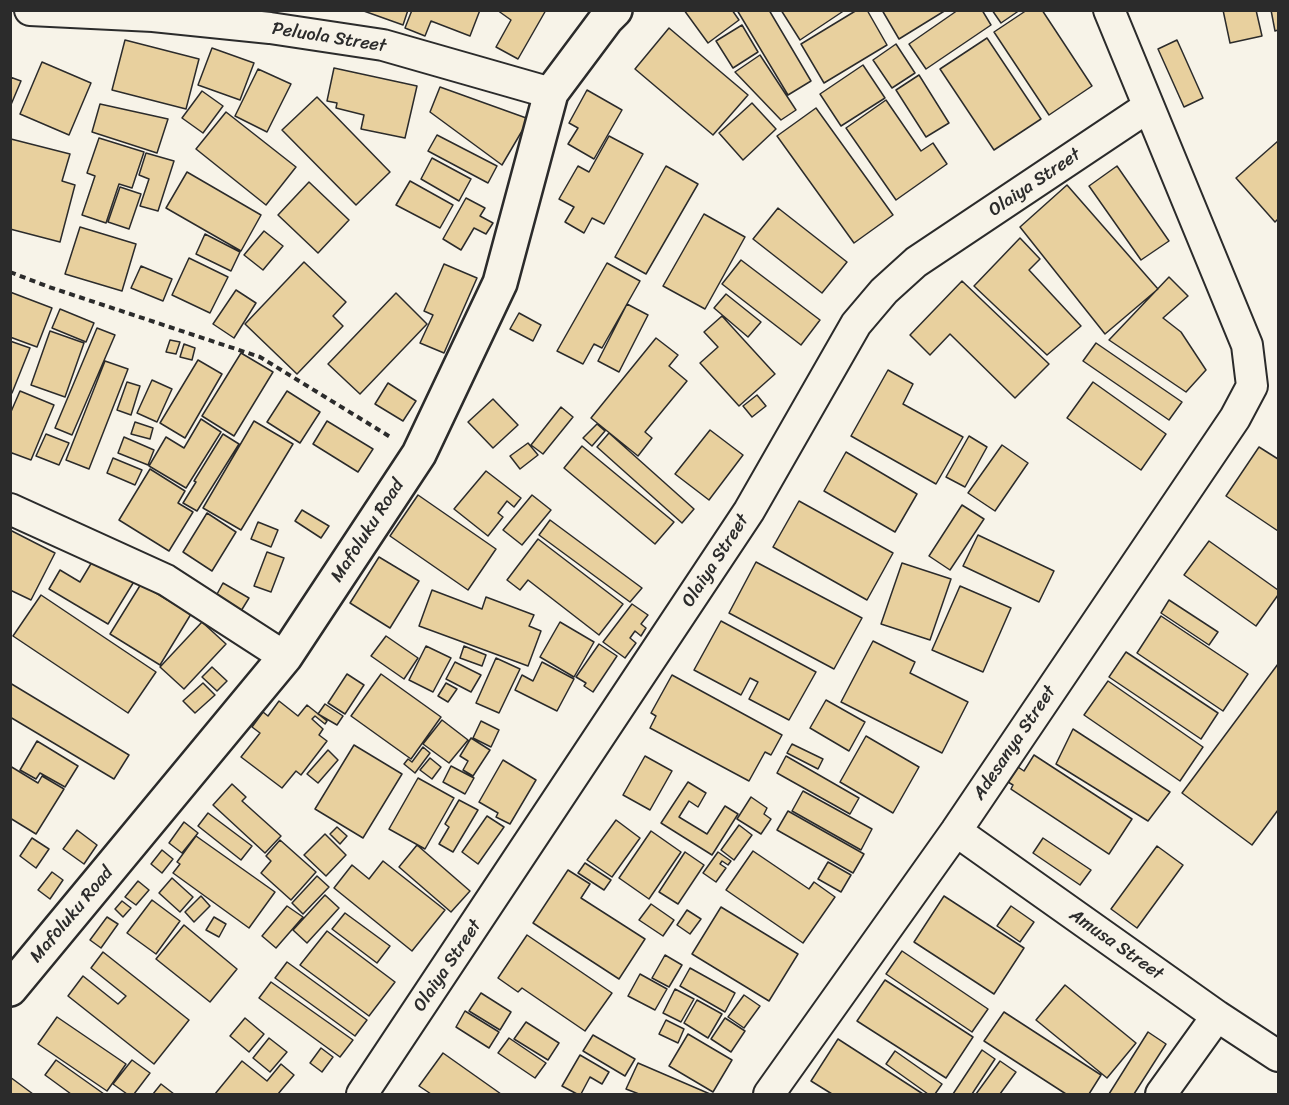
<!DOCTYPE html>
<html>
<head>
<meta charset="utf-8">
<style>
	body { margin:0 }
	#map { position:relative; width:1289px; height:1105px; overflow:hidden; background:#f7f3e8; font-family:Sriracha,sans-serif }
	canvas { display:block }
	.frame { position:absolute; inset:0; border:12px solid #2b2b2b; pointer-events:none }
</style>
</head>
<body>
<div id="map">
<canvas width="1289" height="1105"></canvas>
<div class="frame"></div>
</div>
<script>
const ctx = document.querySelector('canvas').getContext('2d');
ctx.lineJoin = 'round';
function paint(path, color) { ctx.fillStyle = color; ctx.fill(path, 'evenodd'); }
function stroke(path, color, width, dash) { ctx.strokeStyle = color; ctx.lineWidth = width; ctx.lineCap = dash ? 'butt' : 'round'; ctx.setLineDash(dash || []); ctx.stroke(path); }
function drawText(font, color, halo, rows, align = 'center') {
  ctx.font = font + ' Sriracha,sans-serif'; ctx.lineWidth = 4.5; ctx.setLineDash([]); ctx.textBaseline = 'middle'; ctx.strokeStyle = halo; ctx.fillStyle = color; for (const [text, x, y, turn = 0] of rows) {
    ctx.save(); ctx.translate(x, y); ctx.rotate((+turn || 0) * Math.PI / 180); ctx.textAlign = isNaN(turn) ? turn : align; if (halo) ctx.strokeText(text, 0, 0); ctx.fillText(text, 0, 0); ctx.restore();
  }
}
const building = new Path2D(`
	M361,10H408L403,25Z
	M412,10H480L470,36L431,21L425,36L405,28Z
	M497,10H546L518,59L496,47L511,20Z
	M684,10H732L739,20L708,43Z
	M737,10H769L811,81L788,95Z
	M781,10H845L800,40Z
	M857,10H867L887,45L824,83L801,44Z
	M882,10H946L899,39Z
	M958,10H982L991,25L926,69L909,44Z
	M992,10H1020L1001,23Z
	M1027,10H1042L1092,86L1049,115L994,32Z
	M1223,10H1256L1262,36L1230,43Z
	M1271,10H1278V30L1275,31Z
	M742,25L758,52L733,68L716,41Z
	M669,28L748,95L713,135L635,69Z
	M987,38L1041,119L994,150L940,69Z
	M125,40L199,59L186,109L112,90Z
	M1177,40L1203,98L1184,107L1158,49Z
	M896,44L915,73L892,88L873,60Z
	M212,48L254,63L240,100L198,85Z
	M760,55L796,110L781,120L735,72Z
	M42,62L91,83L69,135L20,114Z
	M863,65L885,98L841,126L820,94Z
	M334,68L417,86L405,138L361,129L364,115L336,108L337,103L327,101Z
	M258,69L291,84L267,132L235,116Z
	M919,75L949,123L926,137L896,90Z
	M10,77L21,81L10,107Z
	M440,87L529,119L502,165L430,112Z
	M587,90L622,110L594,159L568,144L578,128L569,123Z
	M202,91L223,106L203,133L182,118Z
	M317,97L390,172L356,205L282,130Z
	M886,100L921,151L933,143L947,164L896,200L846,128Z
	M752,103L776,129L743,160L719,133Z
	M100,104L168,119L157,153L92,132Z
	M816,108L893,215L854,243L777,136Z
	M226,112L296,167L266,205L196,149Z
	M437,135L497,166L488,183L428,151Z
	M609,136L643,154L604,224L592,218L584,233L565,222L574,207L559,199L578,166L589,172Z
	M99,138L144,152L132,188L119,184L106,223L82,215L95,176L87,173Z
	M11,139L70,154L62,181L75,185L60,242L10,229Z
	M1278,141V219L1275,222L1236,178Z
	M146,153L174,161L158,211L140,206L149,179L139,175Z
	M432,158L471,179L459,201L421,179Z
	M666,166L698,184L646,274L615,257Z
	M1117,166L1169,241L1141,260L1089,186Z
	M187,172L261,215L241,251L166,208Z
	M410,181L453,205L440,228L396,205Z
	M309,182L349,220L318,253L278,215Z
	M1067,185L1158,289L1105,334L1020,227Z
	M120,187L141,194L129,229L108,222Z
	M466,198L485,208L480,216L493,223L486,234L474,228L461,250L443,239Z
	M778,208L847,262L822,293L753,239Z
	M704,214L745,237L705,309L663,286Z
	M80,227L136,244L122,291L65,274Z
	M264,231L283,246L263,270L244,255Z
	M205,234L240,252L231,271L196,254Z
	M1020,238L1040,259L1029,270L1081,326L1047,355L974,286Z
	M189,258L228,277L210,313L172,295Z
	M741,260L820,320L801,345L722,284Z
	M304,262L346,302L333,316L343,326L297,374L245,324Z
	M607,263L640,281L602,348L594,344L583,364L557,351Z
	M444,264L477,278L444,353L420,343L433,315L424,311Z
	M141,266L172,279L163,301L131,288Z
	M1169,277L1188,296L1163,318L1181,332L1206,370L1186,392L1109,340Z
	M962,281L1049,364L1015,398L950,334L930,355L910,335Z
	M236,290L256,303L234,338L213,324Z
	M10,292L52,308L37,347L10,337Z
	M396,293L427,324L360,394L328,364Z
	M726,294L761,322L748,337L714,308Z
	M627,304L648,315L619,372L598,361Z
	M60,309L94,323L86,342L52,328Z
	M519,313L541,325L533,341L510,329Z
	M722,316L775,374L739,406L700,363L718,347L704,332Z
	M97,328L115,335L72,435L55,428Z
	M50,331L84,343L65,397L31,385Z
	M656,338L678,355L669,366L687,381L645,432L652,438L638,456L591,418Z
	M170,340L180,342L176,354L166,352Z
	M10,341L30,348L12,393L10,392Z
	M1096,343L1182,402L1169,420L1083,361Z
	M184,344L195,348L192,360L180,357Z
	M241,353L273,372L234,436L202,416Z
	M198,360L222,374L185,438L160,423Z
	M105,361L128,369L89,469L66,460Z
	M888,370L913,384L903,404L963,437L936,484L851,436Z
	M152,380L172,389L157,422L137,413Z
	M127,382L140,386L131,415L117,410Z
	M1093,382L1166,434L1141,470L1067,418Z
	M388,383L416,401L403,421L375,404Z
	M20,391L54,405L31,460L12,453L10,456V414Z
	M287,391L320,412L300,443L267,422Z
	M757,395L766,406L752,417L743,406Z
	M493,399L518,425L493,448L468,422Z
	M561,407L573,417L543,454L531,445Z
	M201,419L221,432L186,488L149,466L166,437L184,448Z
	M254,421L293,444L241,530L203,508Z
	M327,421L373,449L358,472L313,444Z
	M135,422L153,428L150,439L131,434Z
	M597,424L605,431L592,446L583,438Z
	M710,430L743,455L709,500L675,474Z
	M609,433L694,509L682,523L597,447Z
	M46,434L69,443L59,465L36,456Z
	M223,434L239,444L197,511L183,503L196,482L194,481Z
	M969,436L987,447L965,487L946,477Z
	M124,437L154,450L148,465L118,453Z
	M528,443L538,455L520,469L510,456Z
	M1002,445L1028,463L995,511L968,493Z
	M582,446L674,522L655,544L564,468Z
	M1259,447L1278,459V531L1226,496Z
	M846,452L917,494L895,532L824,491Z
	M113,458L142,470L135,485L107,473Z
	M150,469L185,491L178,503L193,512L169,551L119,520Z
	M486,471L521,498L514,507L507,501L498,513L503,517L488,536L454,509Z
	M418,495L496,549L468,590L390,536Z
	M532,495L551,510L522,545L503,530Z
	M799,501L893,553L867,600L773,547Z
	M962,505L984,519L950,570L929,556Z
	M302,510L329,526L321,538L295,521Z
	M207,513L236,532L212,571L183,552Z
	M550,520L642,588L630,602L539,535Z
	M258,522L278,530L271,547L251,539Z
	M10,530L55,553L31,600L10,590Z
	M978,535L1054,571L1039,602L963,566Z
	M538,539L623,604L599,635L528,580L520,590L507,580Z
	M1209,541L1278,590V595L1256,626L1184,575Z
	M98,552L138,575L108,624L49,589L60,570L80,582Z
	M267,552L284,558L271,592L254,586Z
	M379,557L419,581L390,628L350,603Z
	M756,562L862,618L834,669L729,613Z
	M902,563L951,579L930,640L881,624Z
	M223,583L249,598L241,611L216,596Z
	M141,584L191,614L160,665L110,634Z
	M960,586L1011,608L983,672L932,650Z
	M432,590L482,609L486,597L534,615L529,626L541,631L528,666L419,626Z
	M41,595L156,672L128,713L13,636Z
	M1169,600L1218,632L1209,645L1161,613Z
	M632,604L648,615L641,624L646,628L641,636L635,631L630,638L636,643L625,658L603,642Z
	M1161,616L1248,674L1223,711L1137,653Z
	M721,621L816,672L789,720L749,699L758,682L750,678L741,695L694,670Z
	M202,622L226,644L184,689L160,667Z
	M560,622L594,642L574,677L540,657Z
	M386,636L418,658L404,679L371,656Z
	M873,641L915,662L910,673L968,702L942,753L841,702Z
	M599,644L617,656L593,692L584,686L586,683L576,677Z
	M426,646L451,658L433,692L409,680Z
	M464,646L486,655L482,666L460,658Z
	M1126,652L1218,713L1201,739L1109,677Z
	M496,658L520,669L499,713L476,703Z
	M455,662L481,675L471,692L446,679Z
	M542,662L574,679L557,711L515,690L522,675L533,681Z
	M1278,664V810L1252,845L1182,793Z
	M212,667L227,681L217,691L202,677Z
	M347,674L364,685L345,714L328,703Z
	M381,674L441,717L411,759L351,716Z
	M672,675L782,735L771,755L765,752L749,781L650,728L656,716L651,713Z
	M1108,681L1203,747L1180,781L1084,715Z
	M10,683L129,755L114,779L10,717Z
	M203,683L215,695L195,713L183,701Z
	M446,683L457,689L448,702L438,696Z
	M826,700L865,722L849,751L810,728Z
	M279,701L298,716L307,705L327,721L325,724L315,716L312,719L323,729L319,735L327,741L301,775L296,771L282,788L241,757L260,733L252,727L263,712L268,716Z
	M325,704L343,716L337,725L318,714Z
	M442,720L468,740L449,763L423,744Z
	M481,721L499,730L491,747L473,738Z
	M1073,729L1170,792L1148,821L1056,764Z
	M866,736L919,767L893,813L840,782Z
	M471,738L490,750L473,776L463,770L468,761L460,756Z
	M37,741L78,766L65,787L40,773L36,779L20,770Z
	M792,744L823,759L818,769L787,753Z
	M354,745L402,774L363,838L315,809Z
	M423,747L430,753L415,773L404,764L408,759L412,762Z
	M328,750L338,760L318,783L307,774Z
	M1034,755L1132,819L1109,854L1011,789L1013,785L1008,782L1018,767L1024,771Z
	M645,756L672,771L650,810L623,795Z
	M786,756L859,798L850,814L777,773Z
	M430,758L441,767L432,779L420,770Z
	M503,760L536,780L510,824L496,817L498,813L479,802Z
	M10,766L38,783L42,776L64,789L36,834L10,818Z
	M451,766L474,778L465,794L443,782Z
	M418,778L454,798L425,849L389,829Z
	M688,782L706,793L698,807L689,801L679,817L707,834L725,806L738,814L712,855L661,823Z
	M232,784L246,797L242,801L281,836L265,853L213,805Z
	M803,791L872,829L861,850L792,811Z
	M751,797L767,808L764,814L771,819L761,834L737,819Z
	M459,800L478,810L453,852L439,844L449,827L445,824Z
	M788,811L864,854L853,873L777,830Z
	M208,813L252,846L241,860L198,826Z
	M487,816L504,827L478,864L462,852Z
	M616,820L640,838L612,877L587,860Z
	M184,822L198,833L182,853L169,843Z
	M739,825L752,835L734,860L721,850Z
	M337,827L347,836L340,844L330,834Z
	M77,830L97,845L84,864L63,849Z
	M651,831L681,852L649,899L619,878Z
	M325,834L346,855L326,876L304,855Z
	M196,836L275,892L249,928L173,873L180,864L177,862Z
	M32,838L49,849L36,868L20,856Z
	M1043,838L1091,870L1080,885L1033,853Z
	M280,840L316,872L291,900L261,873L271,861L266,856Z
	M417,845L470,891L451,912L399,867Z
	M1157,846L1183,865L1137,928L1111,909Z
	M162,850L173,859L162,873L151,864Z
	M753,851L809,889L814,882L835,897L803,943L726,890Z
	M685,852L704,865L678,904L659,892Z
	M718,852L731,861L728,865L722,861L720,864L726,868L716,882L703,873Z
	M383,861L445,910L412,951L334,888L352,865L369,879Z
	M828,862L851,875L841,892L818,879Z
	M585,863L611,880L604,890L578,873Z
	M568,870L590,884L581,898L645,939L619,979L533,923Z
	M52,872L63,880L50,899L38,890Z
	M317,876L329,887L303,914L292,903Z
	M172,878L193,897L180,912L159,893Z
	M138,881L149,890L136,905L125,897Z
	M325,895L339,908L307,943L293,930Z
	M201,896L210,906L194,922L185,912Z
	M944,896L1024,948L994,994L914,942Z
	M152,900L180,921L156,954L127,933Z
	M122,901L131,908L123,917L115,909Z
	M651,904L674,920L663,936L639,920Z
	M287,906L303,917L276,948L262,936Z
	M1011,906L1034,922L1020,942L997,926Z
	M721,907L798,954L769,1001L692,954Z
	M687,910L701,919L690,934L677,925Z
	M345,913L390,946L377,963L332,929Z
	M107,917L118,924L101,948L90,940Z
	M214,917L226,924L219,937L206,930Z
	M184,925L237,969L210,1002L156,959Z
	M327,931L395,982L369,1016L300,965Z
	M527,935L612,993L585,1031L522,988L518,992L498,978Z
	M902,951L988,1009L972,1032L886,974Z
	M103,952L189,1020L154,1064L68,996L83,976L118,1004L126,996L91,968Z
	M665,955L682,965L669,987L652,978Z
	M287,962L367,1020L355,1036L275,978Z
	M690,968L735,993L725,1012L680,986Z
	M640,974L667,989L655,1010L628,996Z
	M885,980L973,1037L946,1078L857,1021Z
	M271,982L353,1040L340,1057L259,998Z
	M1065,985L1136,1043L1107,1078L1036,1020Z
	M675,989L694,999L681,1022L663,1013Z
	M481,993L511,1012L500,1030L469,1011Z
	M744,995L760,1006L744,1028L728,1017Z
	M697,1000L722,1014L708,1038L684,1023Z
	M465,1011L499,1032L489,1048L456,1027Z
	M1004,1012L1101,1075L1089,1094H1066L984,1041Z
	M57,1017L126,1064L107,1091L38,1044Z
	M245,1018L264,1034L249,1052L230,1036Z
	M725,1018L745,1031L731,1052L711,1039Z
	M666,1020L684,1029L678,1043L659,1034Z
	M526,1022L559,1043L548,1060L514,1039Z
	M1148,1032L1166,1044L1134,1094H1109Z
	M688,1034L732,1060L713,1092L669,1066Z
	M593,1035L635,1059L625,1076L583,1051Z
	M269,1038L287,1052L270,1072L253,1058Z
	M509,1038L546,1063L535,1078L498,1053Z
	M838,1039L923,1094H832L811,1081Z
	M321,1048L333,1057L322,1072L310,1063Z
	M982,1050L995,1059L972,1094H953Z
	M895,1051L942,1084L935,1094H928L886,1064Z
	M443,1053L501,1094H431L419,1086Z
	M580,1055L609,1072L602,1084L590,1077L581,1094H577L562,1086Z
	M56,1060L104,1094H71L45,1075Z
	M132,1060L150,1073L134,1094H127L113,1084Z
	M242,1061L267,1081L281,1064L294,1075L278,1094H215Z
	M1000,1061L1016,1072L1000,1094H976Z
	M638,1063L710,1094H639L626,1089Z
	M10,1077L33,1094H10Z
	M161,1084L174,1094H153Z`);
paint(building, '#e8d09e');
stroke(building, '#2b2b2b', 1.5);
const minor = new Path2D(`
	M30,10L153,16L270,28L383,45L551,93
	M10,509L166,580L285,657
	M956,831L1217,1016L1278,1056
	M362,1094L749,511L856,324L884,291L916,262L1148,107
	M769,1094L956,831L1235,418L1252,386L1247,345L1109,10
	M1161,1094L1217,1016`);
const tertiary = new Path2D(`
	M10,989L285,657L419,454L500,283L551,93L607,18L615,10`);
stroke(minor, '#2b2b2b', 34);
stroke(tertiary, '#2b2b2b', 38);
stroke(new Path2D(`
	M10,272L49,287L260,357L392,438`), '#2b2b2b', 4, [6, 4.5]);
stroke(minor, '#f7f3e8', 30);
stroke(tertiary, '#f7f3e8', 33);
drawText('18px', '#2b2b2b', '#f7f3e8', [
	["Peluola Street",329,38,9],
	["Olaiya Street",1035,183,-34],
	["Mafoluku Road",368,531,-57],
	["Olaiya Street",716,561,-57],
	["Adesanya Street",1015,743,-56],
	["Mafoluku Road",72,915,-50],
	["Amusa Street",1116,945,35],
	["Olaiya Street",448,966,-56]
]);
</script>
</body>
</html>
